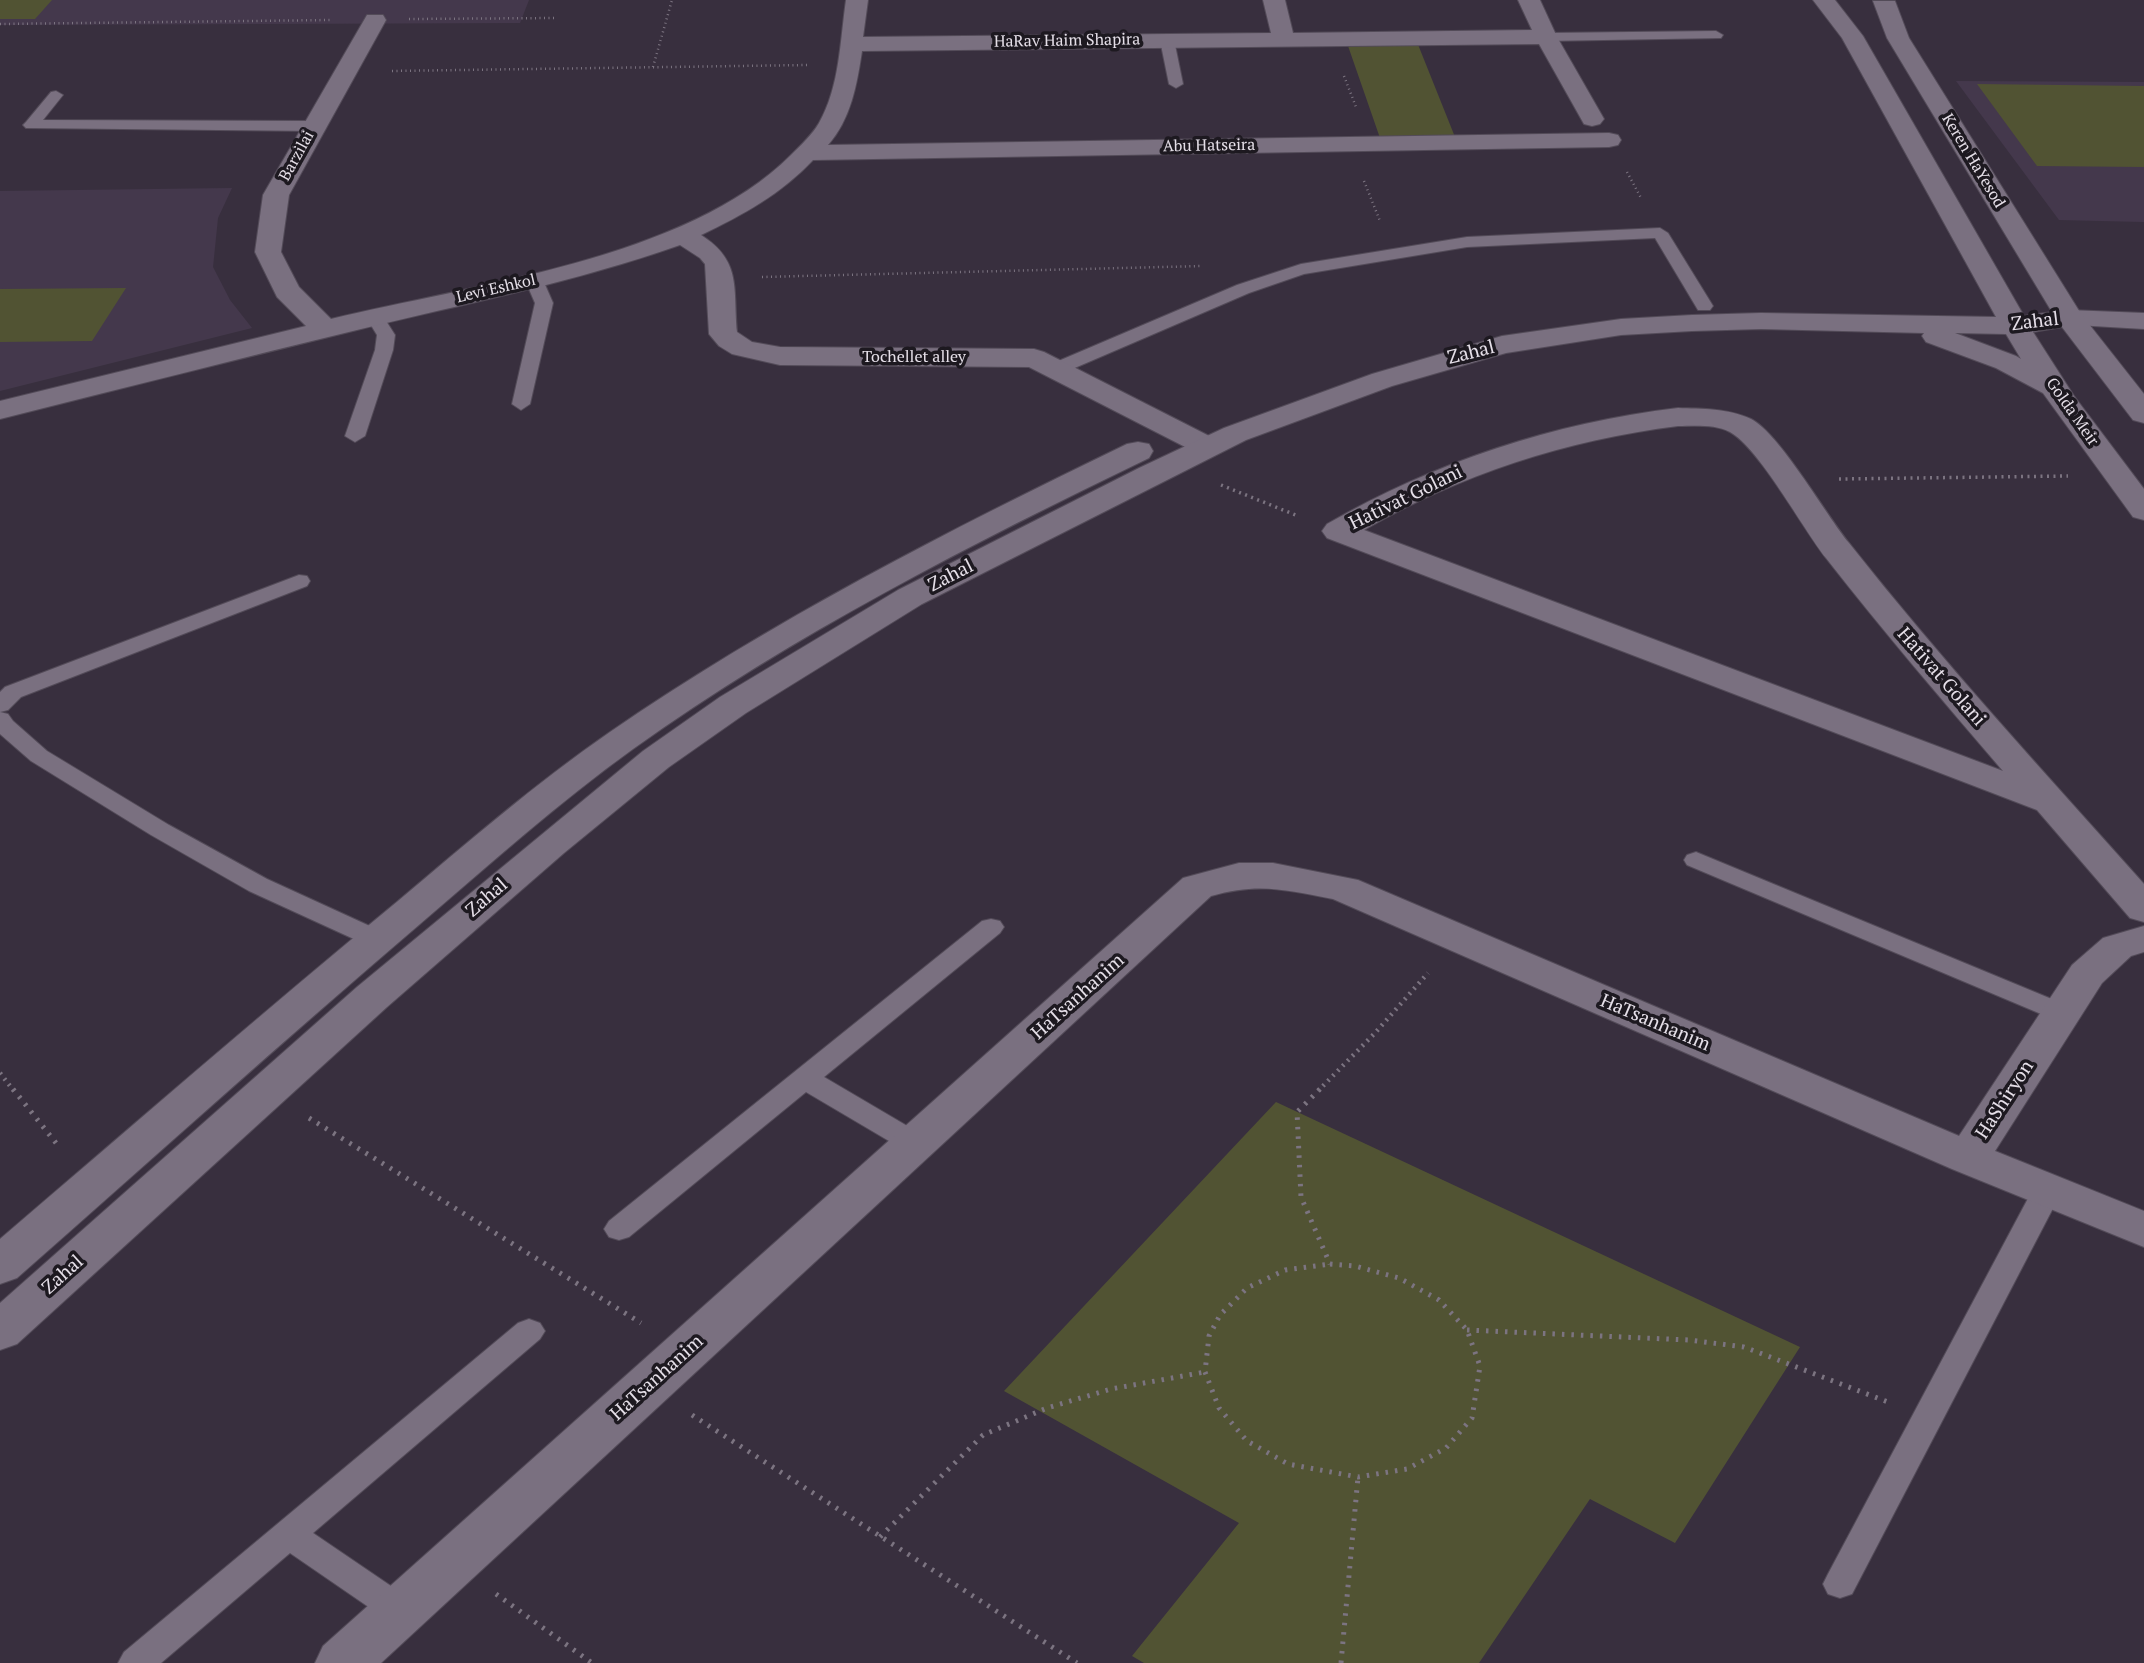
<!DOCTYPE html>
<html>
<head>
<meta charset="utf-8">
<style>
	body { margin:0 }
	canvas { display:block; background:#382f3e }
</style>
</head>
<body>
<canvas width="2144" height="1663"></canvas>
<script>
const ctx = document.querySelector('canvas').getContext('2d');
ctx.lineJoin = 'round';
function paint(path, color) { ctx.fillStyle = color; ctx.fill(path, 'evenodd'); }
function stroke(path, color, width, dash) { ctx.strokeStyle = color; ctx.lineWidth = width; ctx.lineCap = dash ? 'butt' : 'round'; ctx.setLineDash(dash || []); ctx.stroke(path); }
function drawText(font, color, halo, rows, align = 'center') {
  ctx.font = font + ' "PT Serif",serif'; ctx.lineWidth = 7; ctx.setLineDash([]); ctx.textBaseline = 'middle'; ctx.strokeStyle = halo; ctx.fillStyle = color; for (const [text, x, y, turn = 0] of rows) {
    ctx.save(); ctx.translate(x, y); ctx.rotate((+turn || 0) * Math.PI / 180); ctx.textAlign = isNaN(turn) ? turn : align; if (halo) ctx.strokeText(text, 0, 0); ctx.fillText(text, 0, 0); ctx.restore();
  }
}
paint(new Path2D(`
	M0,0H529L520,23L0,25Z
	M1956,81L2144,82V222L2059,220Z
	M232,188L218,218L213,267L230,300L252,328L0,391V191Z`), '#44384c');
paint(new Path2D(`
	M0,0H52L35,19H0Z
	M1417,42L1455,137L1380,138L1347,43Z
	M1977,84L2144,86V167L2037,166Z
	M126,288L92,341L0,342V289Z
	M1276,1102L1800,1347L1675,1543L1590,1499L1479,1663H1144L1132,1656L1239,1523L1004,1391Z`), '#515333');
const lane = new Path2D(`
	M1716,31L1723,35L1721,38L1546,41L1539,37L1546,33Z
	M1167,36L1174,40L1183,84L1176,88L1169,84L1160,40Z
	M56,91L63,95L43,120L314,121L322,126L314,131L26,128L23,125L26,122L51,92Z
	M1660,228L1668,233L1713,306L1710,310H1698L1655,238L1467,247L1304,274L1249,293L1063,373L1056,375L1047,369L1049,365L1237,285L1301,264L1467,237Z
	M534,275L543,280L553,303L530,404L521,410L512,404L535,303L525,280Z
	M375,312L381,313L395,335L393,350L365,436L355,442L345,436L375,350L377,335L366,317Z
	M299,575L307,576L310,581L307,586L21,697L8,710L0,712V692L5,687Z
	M0,712L8,714L13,721L47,751L169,825L267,879L385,933L389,939L385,945L376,947L367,945L249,891L151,835L31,761L0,734Z
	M1696,852L2071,1007L2075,1013L2071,1019L2062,1022L2053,1019L1687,865L1684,860L1687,855Z
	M991,919L1000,921L1004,927L1000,933L824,1077L926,1137L930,1144L926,1151L916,1154L906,1151L806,1092L629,1237L619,1240L609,1237L604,1229L609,1221L982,921Z
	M2047,1181L2057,1184L2062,1191L1852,1594L1840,1598L1828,1594L1823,1584L1828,1574L2032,1191L2037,1184Z
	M529,1319L540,1323L545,1331L540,1339L313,1533L413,1601L418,1611L413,1621L401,1626L389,1621L290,1553L161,1663H118L124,1652L518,1323Z`);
const street = new Path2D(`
	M846,0H868L863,37L1271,33L1263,0H1285L1293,33L1532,30L1518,0H1540L1557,37L1604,119L1600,124L1592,126L1584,124L1539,44L862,51C857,84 851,119 828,145L1609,133L1618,135L1621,140L1618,145L1609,147L813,160C781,194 743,215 701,235C742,261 733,288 737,332L752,342L780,347L1034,349L1044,352L1219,441L1223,447L1219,453L1208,456L1197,453L1029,367L780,365L732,354L719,346L709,334L705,264L700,258L680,245C575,282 468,303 361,329C241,358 120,389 0,419V401L306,326L277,297L255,252L263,195L367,15H383L386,20L289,195L281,252L299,287L331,319C470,285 688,259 791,155C801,145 812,135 819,123C840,86 840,41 846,0Z
	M2069,310L2144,313V329L2059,324L2055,318L2059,312Z
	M1678,408C1701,409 1728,408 1751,419C1779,433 1826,515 1849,543C1942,661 2044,772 2144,884V922L2130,918L2037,810L1327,538L1322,531L1327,524C1435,462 1553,423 1678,408ZM1678,426C1694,426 1715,424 1730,432C1759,448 1803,529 1826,558C1883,631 1943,701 2003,771L1364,530C1461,474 1567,440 1678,426Z
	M1239,863H1273L1358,880L1959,1136L2072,965L2103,938L2144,926V952L2131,956L2102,983L1995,1151L2144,1211V1247L1952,1169L1333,899C1286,890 1259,882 1211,896L381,1663H315L323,1646L1183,878Z`);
const secondary = new Path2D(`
	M1813,0H1835L1863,36L2024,316L2052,312L1887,38L1873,1H1895L1909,38L2081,314L2144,394V423L2133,420L2062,327L2033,332L2074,396L2144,489V520L2133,517L2043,393L1996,368L1926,342L1922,336L1924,333L1761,329L1692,331L1621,335L1506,353L1392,386L1246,440L922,604L746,713L669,767L564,853L387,1007L17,1344L0,1350V1303L357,987L643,751L720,697L898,590L1139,468L1224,428L1372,374L1502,336L1621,319L1692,315L1761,313L1996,317L1842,38ZM1955,333L2006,334L2021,359L2016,356Z
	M1138,442L1149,444L1153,451L1149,458C971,544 794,634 633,749C558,803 490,864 420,924C284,1040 151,1160 17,1278L0,1284V1239C132,1126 263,1012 398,901C467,843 536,783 610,732C773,620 949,530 1127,444Z`);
stroke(lane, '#534b58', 2);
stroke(street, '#534b58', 2);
stroke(secondary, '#534b58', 2);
stroke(new Path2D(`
	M409,19L555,18
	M0,24L330,20
	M653,67L672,0
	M392,71L807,65
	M1344,76L1356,107
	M1627,172L1641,198
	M1364,181L1380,221
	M762,277L1202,266`), '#7c7481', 2.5, [1, 3.5]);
stroke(new Path2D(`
	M1839,479L2068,476
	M1221,485L1298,516`), '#7c7481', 3.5, [2, 4.5]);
stroke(new Path2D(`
	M0,1073L14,1091
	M1318,1091L1375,1033L1428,973`), '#7c7481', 4.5, [2, 5]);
stroke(new Path2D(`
	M13,1089L60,1148
	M1320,1089L1297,1112L1301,1197L1330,1264
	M309,1118L641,1323
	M1330,1264L1355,1266L1399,1278L1439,1300L1467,1330L1480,1366L1472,1418L1446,1448L1407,1469L1358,1477L1288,1464L1247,1441L1219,1408L1205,1372L1209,1336L1220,1315L1247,1288L1285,1270Z
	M1467,1330L1689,1340L1744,1347L1888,1402
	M692,1415L1077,1663
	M880,1537L983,1435L1047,1408L1111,1389L1205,1372
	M496,1594L592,1663
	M1341,1663L1358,1477`), '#7c7481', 5, [2.5, 7]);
paint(lane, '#7a7080');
paint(street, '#7a7080');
paint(secondary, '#7a7080');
drawText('16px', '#e5dfe8', '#1d1920', [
	["HaRav Haim Shapira",1067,41,-1],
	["Abu Hatseira",1209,146,-1],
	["Barzilai",297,156,-61],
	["Keren HaYesod",1973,161,59],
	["Levi Eshkol",496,289,-13],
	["Tochellet alley",914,357],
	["Golda Meir",2072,412,55]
]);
drawText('19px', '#e5dfe8', '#1d1920', [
	["Zahal",2035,322,-7],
	["Zahal",1471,353,-14],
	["Hativat Golani",1406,498,-26],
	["Zahal",951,576,-27],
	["Hativat Golani",1941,677,49],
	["Zahal",487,898,-41],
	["HaTsanhanim",1078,997,-42],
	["HaTsanhanim",1655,1023,23],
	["HaShiryon",2005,1100,-57],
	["Zahal",63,1275,-42],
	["HaTsanhanim",657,1378,-42]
]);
</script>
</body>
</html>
